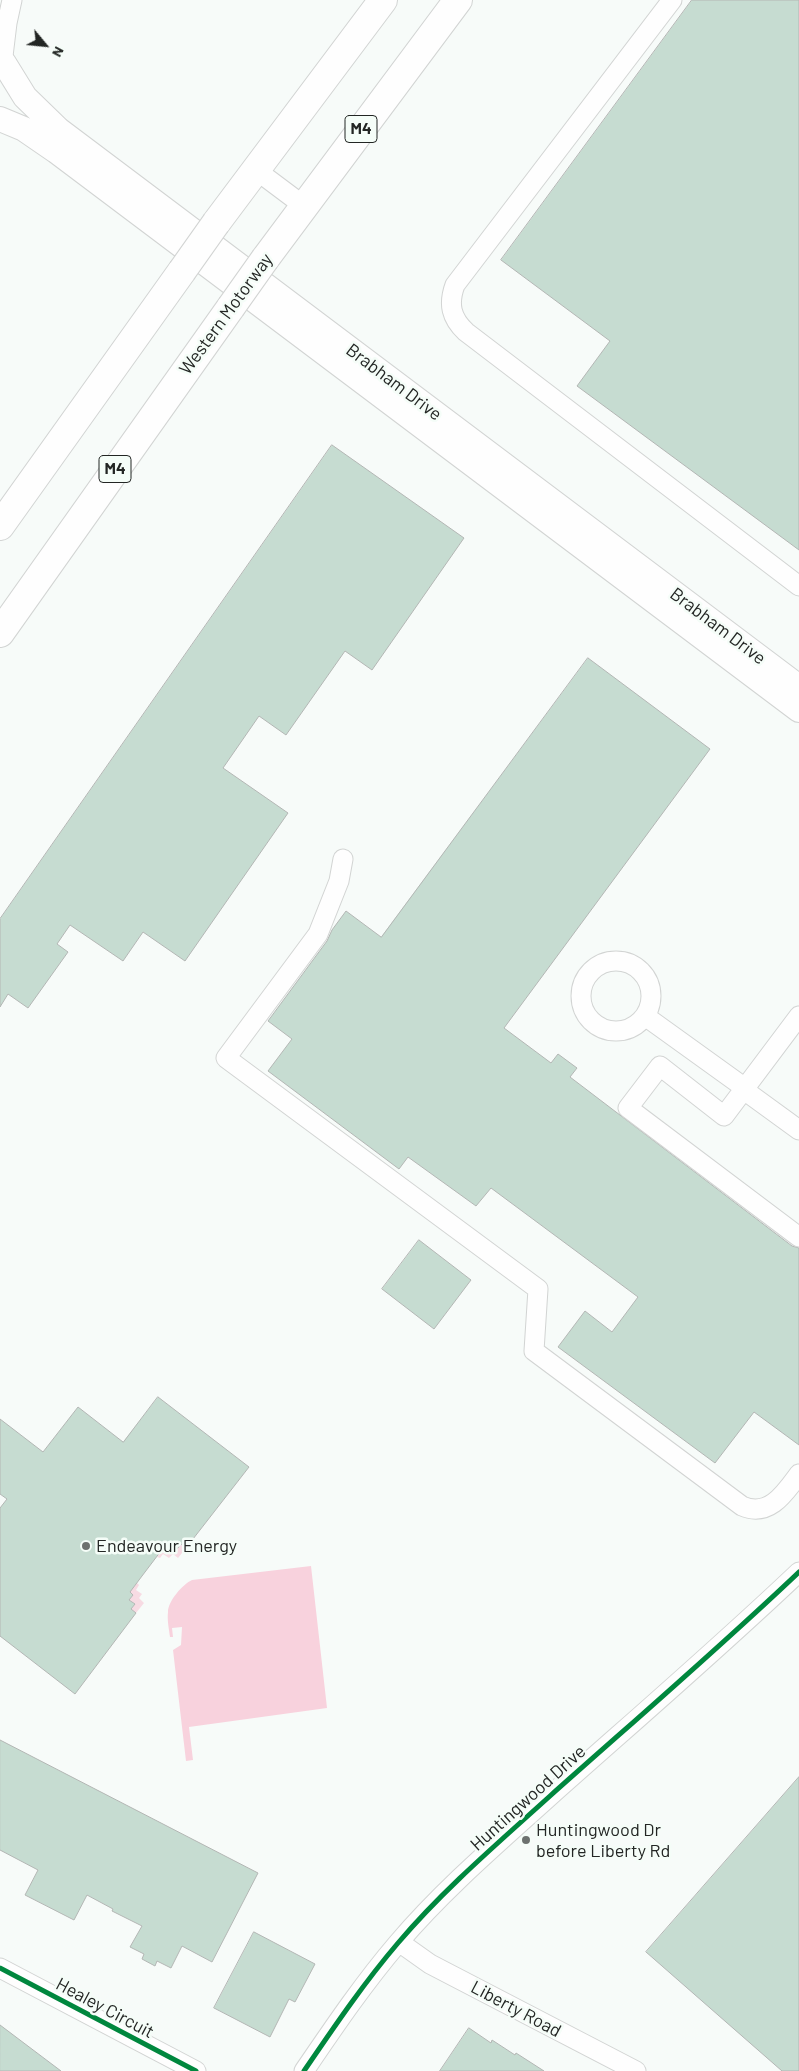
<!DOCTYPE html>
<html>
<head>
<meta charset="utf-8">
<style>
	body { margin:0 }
	#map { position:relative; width:799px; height:2071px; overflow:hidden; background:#f7fbf9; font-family:Barlow,sans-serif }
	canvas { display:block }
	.north { position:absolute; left:20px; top:20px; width:50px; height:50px; -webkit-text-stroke:4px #f5fdf8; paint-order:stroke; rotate:118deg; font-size:14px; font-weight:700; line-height:20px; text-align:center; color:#232624 }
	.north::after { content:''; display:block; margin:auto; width:18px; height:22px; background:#232624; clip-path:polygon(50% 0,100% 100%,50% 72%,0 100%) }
</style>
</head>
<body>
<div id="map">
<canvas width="799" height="2071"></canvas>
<div class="north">N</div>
</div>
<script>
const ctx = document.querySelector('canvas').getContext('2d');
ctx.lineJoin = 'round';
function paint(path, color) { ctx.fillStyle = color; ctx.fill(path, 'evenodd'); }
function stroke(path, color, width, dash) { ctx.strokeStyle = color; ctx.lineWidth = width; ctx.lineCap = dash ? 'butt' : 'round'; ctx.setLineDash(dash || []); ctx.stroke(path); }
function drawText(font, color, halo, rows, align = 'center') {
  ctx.font = font + ' Barlow,sans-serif'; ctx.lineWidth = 5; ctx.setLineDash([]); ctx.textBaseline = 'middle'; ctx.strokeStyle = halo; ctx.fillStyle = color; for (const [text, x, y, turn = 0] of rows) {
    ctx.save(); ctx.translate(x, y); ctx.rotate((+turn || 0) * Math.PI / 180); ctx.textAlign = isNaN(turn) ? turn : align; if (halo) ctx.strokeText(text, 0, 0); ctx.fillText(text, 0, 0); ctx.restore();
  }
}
paint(new Path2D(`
	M311,1566L327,1708L189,1727L193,1760L186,1761L173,1650L181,1645L182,1627L172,1628L173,1637H170C169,1629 167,1620 168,1612C168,1601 183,1584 192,1580Z`), '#f8d2dd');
paint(new Path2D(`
	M181,1544L186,1548L178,1558L173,1554L169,1558L163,1554L160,1558L157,1557L162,1551L159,1549L162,1546L168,1550L172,1545L177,1549Z
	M137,1583L139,1585L136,1590L142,1594L139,1598L144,1603L136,1613L131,1609L135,1604L129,1600L133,1595L128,1590L132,1589Z`), '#f7dbe3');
const building = new Path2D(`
	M692,0H799V550L577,386L610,341L501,260Z
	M332,445L464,538L372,670L345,651L286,735L259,716L223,768L288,813L185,961L143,932L123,961L70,925L57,944L68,952L28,1008L8,994L0,1007V919Z
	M588,658L710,749L504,1028L551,1063L558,1054L577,1068L570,1077L792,1246L799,1248V1445L754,1412L715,1463L558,1347L585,1311L612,1332L638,1297L491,1188L476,1206L408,1157L399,1169L268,1071L292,1039L268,1021L327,941L332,930L346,911L381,937Z
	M419,1240L471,1280L434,1329L382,1289Z
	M158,1397L249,1467L186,1548L181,1544L177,1549L172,1545L168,1550L164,1547L142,1576L130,1592L133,1595L129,1600L135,1604L131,1609L136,1613L75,1694L0,1636V1508L7,1499L0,1494V1419L43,1452L78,1407L123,1442Z
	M0,1740L258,1873L212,1962L182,1946L171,1968L157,1961L155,1966L142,1959L144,1954L130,1947L142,1926L112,1911L113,1909L87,1895L74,1920L25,1895L38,1870L0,1850Z
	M799,1777V2071H782L646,1952Z
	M254,1932L315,1964L295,2002L289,1999L270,2037L214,2008Z
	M0,2025L61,2071H0Z
	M469,2028L491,2043L492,2040L515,2055L516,2053L544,2071H440Z`);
paint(building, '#c6dcd1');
stroke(building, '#b3b6b4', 1);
const minor = new Path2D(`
	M672,0L455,285C448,304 451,318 466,332L799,586
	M3,56L7,23L12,0
	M256,170L304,206
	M343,859L339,881L318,934L226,1058L538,1289L534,1351L742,1506C769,1518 785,1493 799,1474
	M581 996a35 35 0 1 1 70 0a35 35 0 1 1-70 0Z
	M645,1016L745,1088
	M799,1016L724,1116L660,1066L628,1108L799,1237
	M744,1090L799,1130
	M399,1942L430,1964L636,2071
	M0,1968L196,2071
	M304,2071C334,2027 363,1984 398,1943C443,1890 498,1843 550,1796C633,1722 718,1649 799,1572`);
const major = new Path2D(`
	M4,63L25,97L59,130L799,687
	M0,119L24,129L56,151L799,710`);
const highway = new Path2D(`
	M216,223L383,0
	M265,259L458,0
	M0,526L182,271
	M0,633L231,307`);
stroke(minor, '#d2d4d3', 21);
stroke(major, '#d2d4d3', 26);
stroke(highway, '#d2d4d3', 30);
stroke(minor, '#fefefe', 19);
stroke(major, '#fefefe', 24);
stroke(highway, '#fefefe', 28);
const highwayBridge = new Path2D(`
	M182,271L216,223
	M231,307L265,259`);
stroke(highwayBridge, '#d2d4d3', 30, []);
stroke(highwayBridge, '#fefefe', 28);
stroke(new Path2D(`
	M0,1968L196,2071
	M304,2071C334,2027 363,1984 398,1943C443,1890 498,1843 550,1796C633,1722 718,1649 799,1572`), '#00873e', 5);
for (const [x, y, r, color] of [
	[86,1546,5,"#6d716f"],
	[526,1840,5,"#6d716f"]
]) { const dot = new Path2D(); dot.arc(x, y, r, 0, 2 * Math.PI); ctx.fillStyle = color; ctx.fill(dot); stroke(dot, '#f5fdf8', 2); }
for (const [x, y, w] of [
	[361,129,32],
	[115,469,32]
]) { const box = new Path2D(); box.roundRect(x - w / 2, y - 13.5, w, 27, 4); ctx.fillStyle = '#f5fdf8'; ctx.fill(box); stroke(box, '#232624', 1); }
drawText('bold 16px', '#232624', null, [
	["M4",361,129],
	["M4",115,469]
]);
drawText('18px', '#232624', '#f5fdf8', [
	["Western Motorway",226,314,-54],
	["Brabham Drive",394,382,37],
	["Brabham Drive",718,626,37],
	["Huntingwood Drive",528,1798,-42],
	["Healey Circuit",105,2008,28],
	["Liberty Road",516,2009,28]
]);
drawText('18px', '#232624', '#f5fdf8', [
	["Endeavour Energy",96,1546],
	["Huntingwood Dr",536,1830],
	["before Liberty Rd",536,1851]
], 'left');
</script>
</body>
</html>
